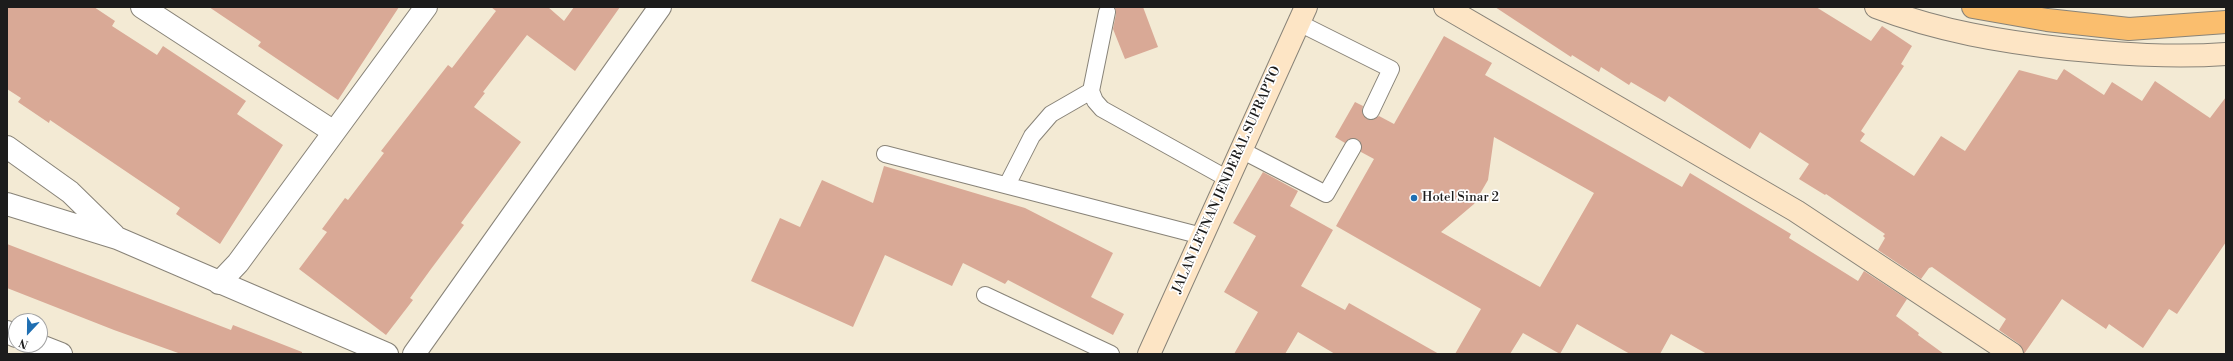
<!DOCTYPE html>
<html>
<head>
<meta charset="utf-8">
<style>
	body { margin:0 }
	#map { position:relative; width:2233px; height:361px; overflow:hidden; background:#f3ead4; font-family:"Libre Bodoni",serif }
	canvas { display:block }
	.frame { position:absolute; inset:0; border:8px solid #1c1c1c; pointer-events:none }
	.north { position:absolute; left:8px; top:313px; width:40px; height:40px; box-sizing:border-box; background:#fff; border:1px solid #a4a4a4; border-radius:50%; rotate:202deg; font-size:11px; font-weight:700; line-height:16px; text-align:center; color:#1c1c1c }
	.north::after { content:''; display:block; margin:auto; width:14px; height:18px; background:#1f6fb2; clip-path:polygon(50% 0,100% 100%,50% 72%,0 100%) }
</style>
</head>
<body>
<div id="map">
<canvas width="2233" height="361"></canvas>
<div class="frame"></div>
<div class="north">N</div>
</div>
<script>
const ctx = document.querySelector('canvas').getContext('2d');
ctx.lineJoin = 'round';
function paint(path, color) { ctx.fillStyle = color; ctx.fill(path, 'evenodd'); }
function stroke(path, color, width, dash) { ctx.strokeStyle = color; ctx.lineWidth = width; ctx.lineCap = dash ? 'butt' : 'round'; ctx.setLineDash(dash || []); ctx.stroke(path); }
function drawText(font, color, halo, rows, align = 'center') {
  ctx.font = font + ' "Libre Bodoni",serif'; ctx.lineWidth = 3.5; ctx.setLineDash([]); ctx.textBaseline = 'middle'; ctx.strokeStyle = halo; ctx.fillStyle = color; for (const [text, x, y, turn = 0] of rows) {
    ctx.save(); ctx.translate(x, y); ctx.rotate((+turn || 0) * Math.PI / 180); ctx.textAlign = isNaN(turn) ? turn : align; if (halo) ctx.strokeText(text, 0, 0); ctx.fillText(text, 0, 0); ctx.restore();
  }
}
paint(new Path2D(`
	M7,7H94L115,21L112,26L157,55L163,46L246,101L237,114L283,145L220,244L176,214L180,208L50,120L49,123L18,102L21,98L7,89Z
	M209,7H399L338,100L258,46L261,42Z
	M491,7H548L564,21L574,7H620L575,71L527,35L483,92L485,93L474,107L521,142L461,223L464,225L431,269L410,298L413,300L386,335L299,269L327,232L322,229L345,198L348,200L384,153L381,151L448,65L452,68L496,11Z
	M1115,7H1143L1158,47L1125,59L1113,29L1116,14Z
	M1495,7H1816L1871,41L1882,26L1912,46L1901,64L1904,66L1861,131L1865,134L1860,141L1914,176L1941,136L1965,151L2019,70L2057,80L2064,69L2104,95L2112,82L2142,101L2155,81L2210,118L2226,97V242L2177,314L2169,309L2143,348L2109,324L2106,329L2062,299L2024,354L2019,344L1999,330L2006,319L1932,267L1929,268L1921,279L1878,250L1885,238L1883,236L1885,234L1826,194L1825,195L1799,179L1809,164L1760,132L1750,149L1669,96L1665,102L1631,82L1629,85L1601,67L1599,72L1572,55L1571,57Z
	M1444,36L1492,63L1485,75L1682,187L1690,173L1791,234L1789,238L1858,281L1864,271L1907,299L1896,316L1919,333L1918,335L1944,354H1707L1671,334L1660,354H1630L1577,324L1560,354L1523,333L1510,354H1455L1481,309L1336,226L1374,159L1361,152V143L1357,139H1349L1345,143L1335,137L1355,102L1363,106L1362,112L1367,119L1372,120L1379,116L1394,124ZM1494,137L1594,193L1540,287L1441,232L1474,204L1488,180Z
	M884,166L1025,208L1113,253L1091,297L1124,314L1113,335L1008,280L1005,284L963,263L952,286L885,255L853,327L751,281L780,218L800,227L822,180L873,203Z
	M1263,172L1298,191L1290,206L1333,230L1301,286L1345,310L1349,303L1439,354H1335L1298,332L1285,354H1234L1258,312L1224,292L1256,236L1233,223Z
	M7,244L231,330L233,325L302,352V354H181L114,330L7,288Z`), '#d9a996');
const lane = new Path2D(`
	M1107,12L1091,91L1095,101L1102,109L1228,179
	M1299,23L1391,69L1371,111
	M1241,150L1326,194L1353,147
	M885,154L1202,236
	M1007,185L1032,136L1051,114L1091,91
	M985,295L1111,354`);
const street = new Path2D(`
	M142,7L334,132
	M7,147L70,192L114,235
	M7,204L117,238L387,354
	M219,283L238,263L426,7
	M7,332L16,336
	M38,345L61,354
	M414,354L660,7`);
const secondary = new Path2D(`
	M1445,7L1796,211L2012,354
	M1876,7C1938,31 2003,42 2068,49C2120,54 2173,58 2226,54
	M1149,354L1306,7`);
const highway = new Path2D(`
	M1973,7L2047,20L2129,29L2226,22`);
stroke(lane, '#888378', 18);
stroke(street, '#888378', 24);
stroke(secondary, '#888378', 24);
stroke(highway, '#888378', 24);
stroke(lane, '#fff', 16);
stroke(street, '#fff', 22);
stroke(secondary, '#fde5c5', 22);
stroke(highway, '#fabe6e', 22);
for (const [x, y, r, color] of [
	[1414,198,4,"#1f6fb2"]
]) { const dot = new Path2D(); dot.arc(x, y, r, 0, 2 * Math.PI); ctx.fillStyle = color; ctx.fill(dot); stroke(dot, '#fff', 1.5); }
drawText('13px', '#1c1c1c', '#fff', [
	["JALAN LETNAN JENDERAL SUPRAPTO",1227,180,-66]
]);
drawText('13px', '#1c1c1c', '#fff', [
	["Hotel Sinar 2",1422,198]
], 'left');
</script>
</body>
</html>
